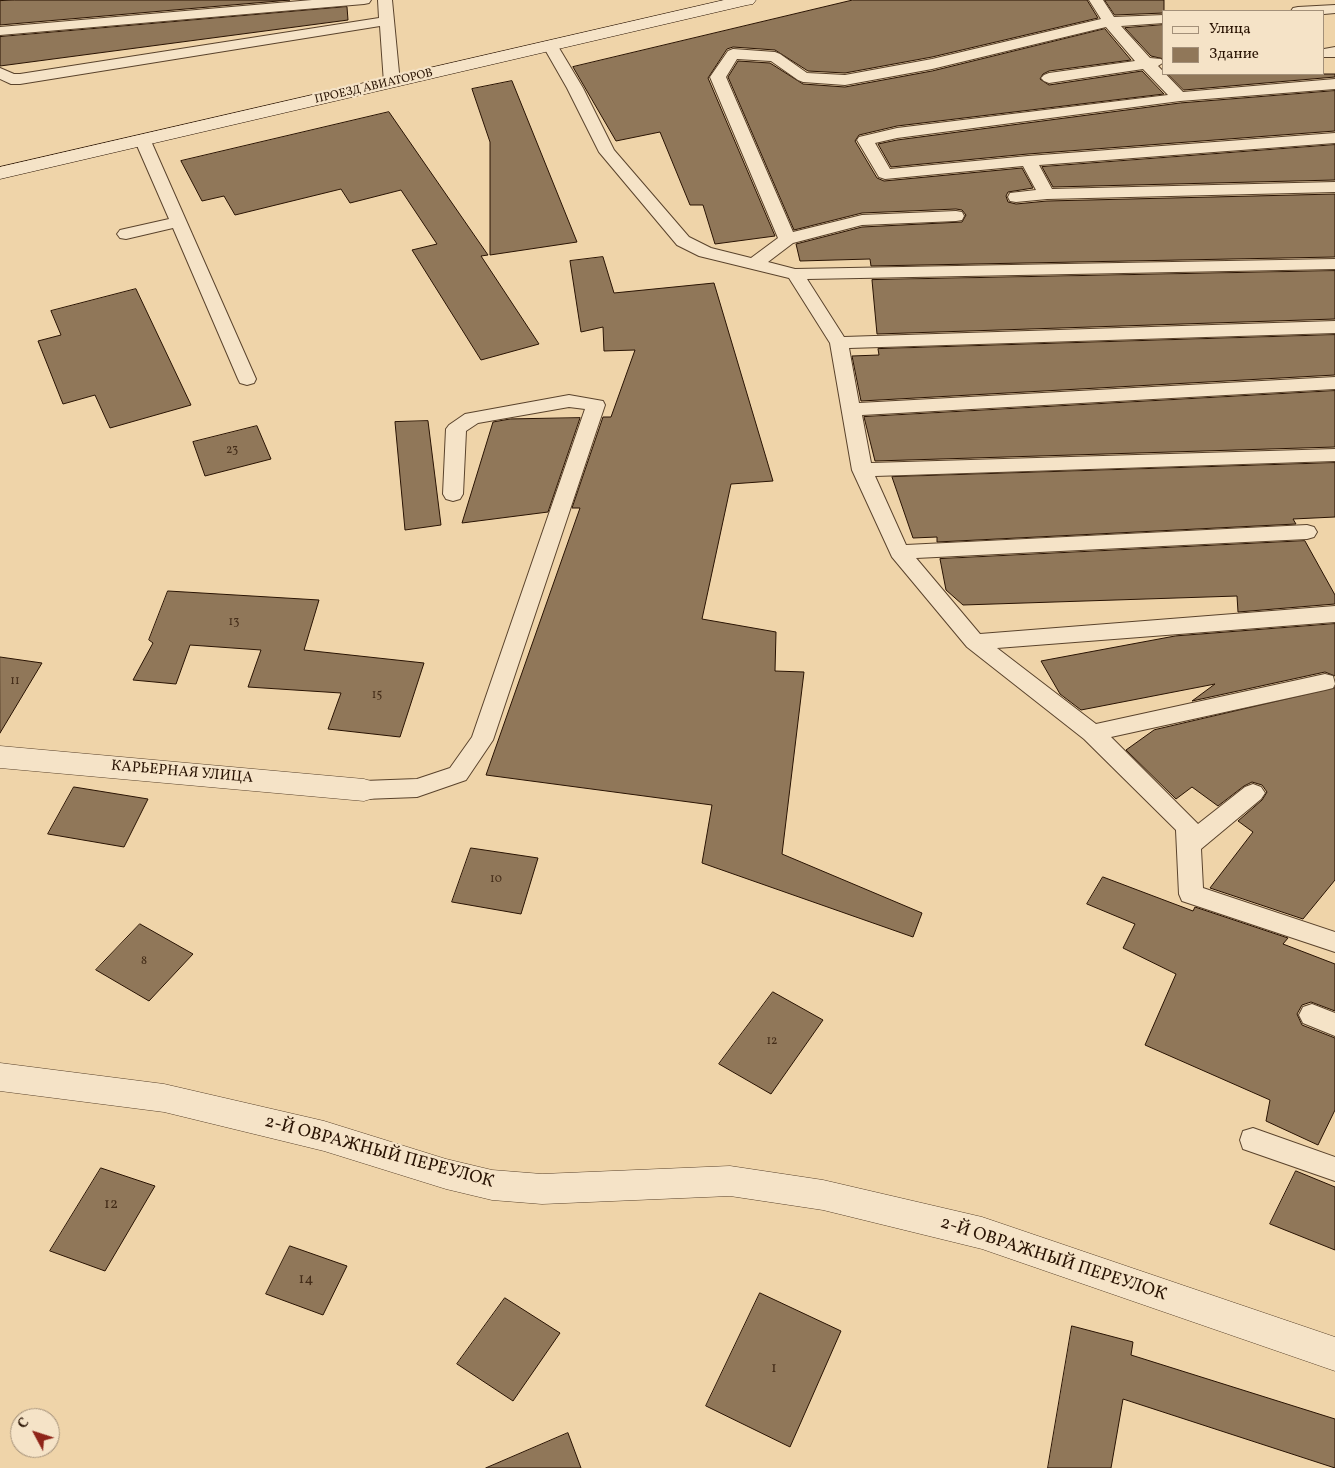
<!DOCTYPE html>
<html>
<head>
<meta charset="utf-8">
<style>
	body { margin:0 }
	#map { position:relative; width:1335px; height:1468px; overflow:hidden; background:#efd4a9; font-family:Vollkorn,serif }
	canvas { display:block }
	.legend { position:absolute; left:1162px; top:10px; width:162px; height:65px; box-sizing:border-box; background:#f5e3c7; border:1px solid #a39079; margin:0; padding:6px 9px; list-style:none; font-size:15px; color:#291303 }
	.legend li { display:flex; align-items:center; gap:10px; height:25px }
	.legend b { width:25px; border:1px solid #a39079 }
	.north { position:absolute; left:10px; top:1408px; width:50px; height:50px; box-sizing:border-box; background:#f5e3c7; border:1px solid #a39079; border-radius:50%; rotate:310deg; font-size:14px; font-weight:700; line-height:20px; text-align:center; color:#291303 }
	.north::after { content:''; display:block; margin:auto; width:18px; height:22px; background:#8f2418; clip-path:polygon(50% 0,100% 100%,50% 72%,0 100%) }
</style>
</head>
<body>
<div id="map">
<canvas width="1335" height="1468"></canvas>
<ul class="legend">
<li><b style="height:6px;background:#f5e3c7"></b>Улица</li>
<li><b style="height:14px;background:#907759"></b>Здание</li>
</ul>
<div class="north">С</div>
</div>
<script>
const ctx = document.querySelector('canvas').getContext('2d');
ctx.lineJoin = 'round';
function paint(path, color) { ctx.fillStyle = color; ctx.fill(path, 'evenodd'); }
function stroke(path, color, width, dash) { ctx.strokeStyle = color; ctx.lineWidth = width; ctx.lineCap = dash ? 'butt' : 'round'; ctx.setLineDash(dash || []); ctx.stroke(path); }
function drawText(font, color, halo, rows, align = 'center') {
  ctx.font = font + ' Vollkorn,serif'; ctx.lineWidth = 4.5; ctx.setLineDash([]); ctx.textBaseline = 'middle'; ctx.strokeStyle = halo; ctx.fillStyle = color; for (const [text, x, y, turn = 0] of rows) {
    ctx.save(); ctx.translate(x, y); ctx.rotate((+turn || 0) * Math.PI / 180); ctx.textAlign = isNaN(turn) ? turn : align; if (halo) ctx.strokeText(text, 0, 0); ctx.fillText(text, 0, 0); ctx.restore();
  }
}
const building = new Path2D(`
	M15,0H290L0,25V1Z
	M853,0H1087L1098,18L932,57L845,73L808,71L775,50L733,47L727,49L708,78L775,236L715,244L703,205H690L660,132L616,141L573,67Z
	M1105,0H1164V13L1115,15Z
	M347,7L348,20L0,66V37Z
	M1164,25V59L1151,56L1125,28Z
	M1105,29L1131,60L1049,71L1043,74L1040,79L1049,85L1142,71L1164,94L897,126L859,135L855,141L877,178L884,181L1022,168L1033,188L1008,192L1006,196L1008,202L1016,204L1047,201L1335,194V257L871,266L870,259L800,261L796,244L862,227L962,222L966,215L962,210L956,209L862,213L794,230L728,77L738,61L770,63L803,84L845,87L932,71Z
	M1168,74H1335V77L1184,90Z
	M512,81L577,242L490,255V142L472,89Z
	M1335,91V131L1028,154L891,167L878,144L897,140L1180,103Z
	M389,112L488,255L481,256L539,344L481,360L412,250L437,244L401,190L350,203L341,189L235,215L224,196L202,201L181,161Z
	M1335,145V180L1053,187L1042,167Z
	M603,257L614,293L714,283L773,481L731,484L702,619L776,632L775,671L804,672L782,854L922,913L913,937L702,863L712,805L486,775L580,508H572L603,417H611L635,350L604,351L603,327L581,332L570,261Z
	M1335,271V319L877,334L872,280Z
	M136,289L191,405L110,428L95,395L63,404L38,341L61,335L51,311Z
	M1335,335V375L861,401L852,356L879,355L878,349Z
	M1335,391V447L875,461L864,417Z
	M580,418L548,512L462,523L493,422L510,419Z
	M428,421L441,525L405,530L395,422Z
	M257,426L271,459L205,476L193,442Z
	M1335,463V517L1293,519L1296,524L937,542V537L913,538L892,477Z
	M1305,541L1335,595V604L1238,612L1237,596L963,605L946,590L940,559Z
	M168,591L319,600L304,650L424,663L400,737L328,729L341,693L248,687L261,650L190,645L176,684L133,680L153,643L149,640Z
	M1335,624V676L1325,672L1192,701L1215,684L1081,710L1060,694L1041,661L1175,636Z
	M0,657L42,663L0,733Z
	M1335,688V880L1303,919L1210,888L1253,832L1238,821L1262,800L1267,792L1262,785L1252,782L1244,786L1218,806L1192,787L1176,799L1126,750L1154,730Z
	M74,787L148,799L124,847L48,834Z
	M471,848L538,858L521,914L452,902Z
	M1103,877L1193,911L1195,907L1288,938L1283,944L1335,964V1011L1311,1002L1302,1005L1297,1014L1302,1025L1335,1038V1110L1318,1145L1266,1121L1270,1100L1145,1045L1176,974L1123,948L1135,924L1087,904Z
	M140,924L193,954L149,1001L96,970Z
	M773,992L823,1020L771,1094L719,1064Z
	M101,1168L155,1186L105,1271L50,1251Z
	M1296,1171L1335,1187V1250L1270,1224Z
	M290,1246L347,1266L323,1315L266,1294Z
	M760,1293L841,1331L790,1447L706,1406Z
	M505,1298L560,1333L513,1401L457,1364Z
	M1072,1326L1133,1342L1131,1355L1335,1419V1468L1123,1399L1111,1468H1048Z
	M568,1433L581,1468H486Z`);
paint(building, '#907759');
stroke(building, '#291303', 1);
const lane = new Path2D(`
	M312,0H371L369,3L364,4L0,35V27Z
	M378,0H392L400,83L397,86H387L384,83L380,26L20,84H11L0,79V68L14,74H20L379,18Z
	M1089,0H1103L1114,17L1164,15V23L1121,26L1150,58L1161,59L1164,62L1158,66L1183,92L1335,79V89L1180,101L897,138L875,143L890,169L1028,156L1335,133V143L1039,165L1052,189L1335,182V192L1047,199L1016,202L1010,201L1008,197L1010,193L1036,190L1023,166L885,179L879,177L857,140L859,137L897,128L1168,95L1143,69L1049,83L1044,81L1041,78L1044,75L1049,73L1135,61L1106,27L932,69L845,85L803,82L798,80L771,61L737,59L726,77L793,232L862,215L956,211L962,212L964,216L962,220L956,221L862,225L793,243L768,262L795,269L1335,259V269L807,279L844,337L1335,321V333L849,348L859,403L1335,377V389L862,415L871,463L1335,449V461L875,476L906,545L1307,525L1314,527L1317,532L1314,537L1307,539L916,558L980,634L1335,606V622L997,648L1096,724L1325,674L1333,676L1335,684L1333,688L1325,690L1111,737L1198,824L1245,787L1253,784L1261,787L1265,793L1261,799L1201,849L1203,888L1335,932V952L1182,901L1179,894L1176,830L1084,739L967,647L892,557L852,470L830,343L789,278L699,256L677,245L599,152L567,88L543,46L546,43H556L583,88L614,150L689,237L711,248L751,258L778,238L710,77L728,51L733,49L775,52L780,54L807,73L845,75L932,59L1101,19Z
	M1335,5V13L1324,14V11H1291L1293,8L1298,7Z
	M1335,47V57H1324V49Z
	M143,136L149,138L151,141L256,379L254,383L247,385L240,383L238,379L173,228L126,239L120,238L117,234L120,230L169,219L135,141L137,138Z
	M569,395L603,401L605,405L493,740L466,780L417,797L364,799L356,796L352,790L356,784L364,781L417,779L450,768L472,737L585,409L569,407L478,423L466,431L463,494L460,499L453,501L446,499L443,494L446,429L449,425L465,414Z
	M1312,1004L1335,1013V1036L1303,1023L1299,1015L1303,1007Z
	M1253,1128L1335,1157V1181L1243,1149L1240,1140L1243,1131Z`);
const street = new Path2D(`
	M0,746L364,779L374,782L378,790L374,798L364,801L0,768Z
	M0,1063L164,1084L324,1121L446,1159L492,1170L542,1174L730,1166L823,1180L982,1217L1335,1337V1371L982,1249L823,1210L730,1196L542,1204L492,1200L446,1189L324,1151L164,1112L0,1091Z`);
const secondary = new Path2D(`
	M724,0H756L753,4L747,5L0,179V167Z`);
stroke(lane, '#5a432c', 2);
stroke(street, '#5a432c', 1);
stroke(secondary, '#291303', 1);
paint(lane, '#f5e3c7');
paint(street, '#f5e3c7');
paint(secondary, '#f5e3c7');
drawText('12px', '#291303', '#f5e3c7', [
	["ПРОЕЗД АВИАТОРОВ",374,87,-13]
]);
drawText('12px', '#432c18', null, [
	["23",232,451],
	["13",234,623],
	["11",15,682],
	["15",377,696],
	["10",496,880],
	["8",144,962],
	["12",772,1042]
]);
drawText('15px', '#291303', '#f5e3c7', [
	["КАРЬЕРНАЯ УЛИЦА",182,773,5]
]);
drawText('15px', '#432c18', null, [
	["12",111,1205],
	["14",306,1280],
	["1",774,1369]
]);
drawText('18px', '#291303', '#f5e3c7', [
	["2-Й ОВРАЖНЫЙ ПЕРЕУЛОК",379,1153,15],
	["2-Й ОВРАЖНЫЙ ПЕРЕУЛОК",1053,1260,18]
]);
</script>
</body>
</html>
